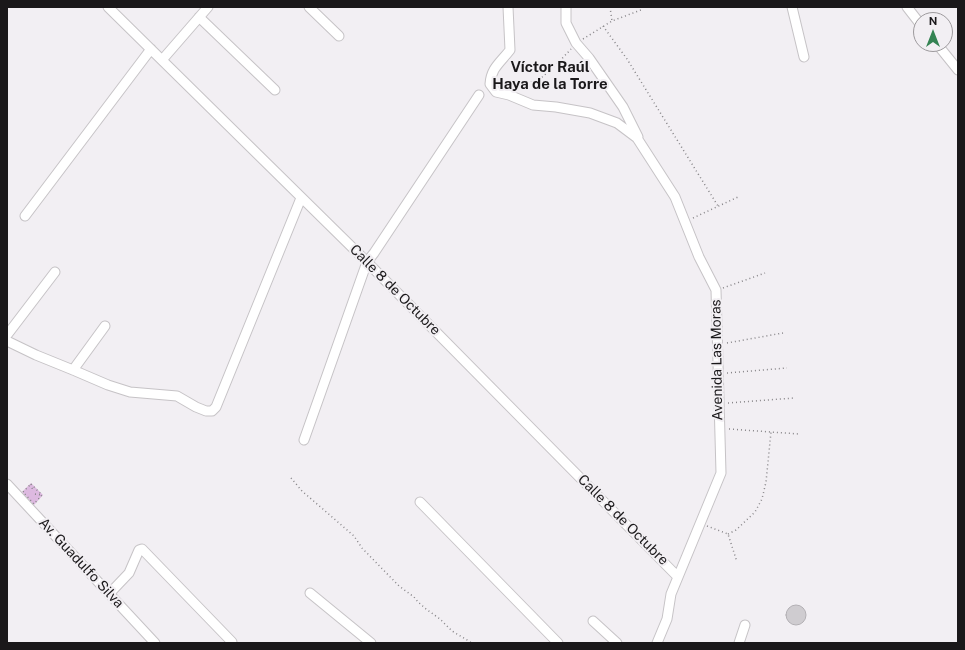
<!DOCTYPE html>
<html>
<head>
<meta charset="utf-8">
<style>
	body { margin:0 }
	#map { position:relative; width:965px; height:650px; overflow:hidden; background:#f2eff3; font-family:"Public Sans",sans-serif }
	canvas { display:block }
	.frame { position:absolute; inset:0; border:8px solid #1a181a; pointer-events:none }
	.north { position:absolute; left:913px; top:12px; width:40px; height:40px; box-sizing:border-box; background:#f2eff3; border:1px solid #9c999c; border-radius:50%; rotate:0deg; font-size:11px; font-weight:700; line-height:16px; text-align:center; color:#1a181a }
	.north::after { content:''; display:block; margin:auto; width:14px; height:18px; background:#348353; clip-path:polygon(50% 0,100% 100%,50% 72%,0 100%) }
</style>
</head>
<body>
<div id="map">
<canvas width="965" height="650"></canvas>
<div class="frame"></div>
<div class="north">N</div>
</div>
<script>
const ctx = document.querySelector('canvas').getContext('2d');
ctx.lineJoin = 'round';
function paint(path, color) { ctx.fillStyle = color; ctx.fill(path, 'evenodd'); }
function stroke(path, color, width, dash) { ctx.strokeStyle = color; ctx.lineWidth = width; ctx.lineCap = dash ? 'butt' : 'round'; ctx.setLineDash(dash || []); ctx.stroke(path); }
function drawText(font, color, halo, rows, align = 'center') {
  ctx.font = font + ' "Public Sans",sans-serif'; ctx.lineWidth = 4; ctx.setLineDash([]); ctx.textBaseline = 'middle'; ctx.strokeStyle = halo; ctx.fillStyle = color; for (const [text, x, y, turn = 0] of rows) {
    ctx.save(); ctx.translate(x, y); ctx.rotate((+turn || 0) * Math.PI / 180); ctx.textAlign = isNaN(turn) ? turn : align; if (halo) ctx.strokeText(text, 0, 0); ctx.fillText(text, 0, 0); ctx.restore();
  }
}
paint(new Path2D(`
	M31,483L43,495L34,505L22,492Z`), '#ddb9e0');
const building = new Path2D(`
	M786 615a10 10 0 1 1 20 0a10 10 0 1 1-20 0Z`);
paint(building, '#cfccd0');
stroke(building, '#b2afb3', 1);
const minor = new Path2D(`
	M108,7L367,262L678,577
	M309,7L339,36
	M508,7L510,50C500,63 491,68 490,84L496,92L509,95L533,105L556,107L590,113L617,123L637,138L675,197L699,257L716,290L721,473L671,594L667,619L657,643
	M566,7V23L576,43L589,58L623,107L638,137
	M792,7L804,57
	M907,7L921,25
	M199,17L275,90
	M937,44L958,70
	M162,60L208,7
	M25,216L151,49
	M7,335L55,272
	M7,341L36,355L73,370L108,385L130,392L177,396L196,407L206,411H212L216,407L301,198
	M73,370L105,326
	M304,440L367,262L374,253L479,95
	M7,484L155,643
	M420,502L558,643
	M310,593L371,643
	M109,594L129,573L139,550L142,549L232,642
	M593,621L617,643
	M739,643L745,625`);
stroke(minor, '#c6c3c6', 11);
stroke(new Path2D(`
	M610,7L612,21
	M603,26L627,59L718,206
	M583,39L612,21L641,10L640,7
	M517,90L527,84L541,78L556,65L571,49
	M693,218L738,197
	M723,288L765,273
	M727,343L783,333
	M727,373L787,368
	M728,403L794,398
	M729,429L799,434
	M291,478L302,491L354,536L362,548L399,586L414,597L418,602L426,609L440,619L452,631L472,643
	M31,484L42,495L34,504L23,492Z
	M31,484L33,491
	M35,494L41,495
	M707,526L728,534L737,562
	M728,534L736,530L755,512L762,499L766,482L771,432`), '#878588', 1.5, [1, 3]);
stroke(minor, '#fff', 9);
drawText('14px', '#1a181a', '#f2eff3', [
	["Calle 8 de Octubre",395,290,45],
	["Avenida Las Moras",717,360,-91],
	["Calle 8 de Octubre",623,520,45],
	["Av. Guadulfo Silva",81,563,47]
]);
drawText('bold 15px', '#1a181a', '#f2eff3', [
	["Víctor Raúl",550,67],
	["Haya de la Torre",550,84]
]);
</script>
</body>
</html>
